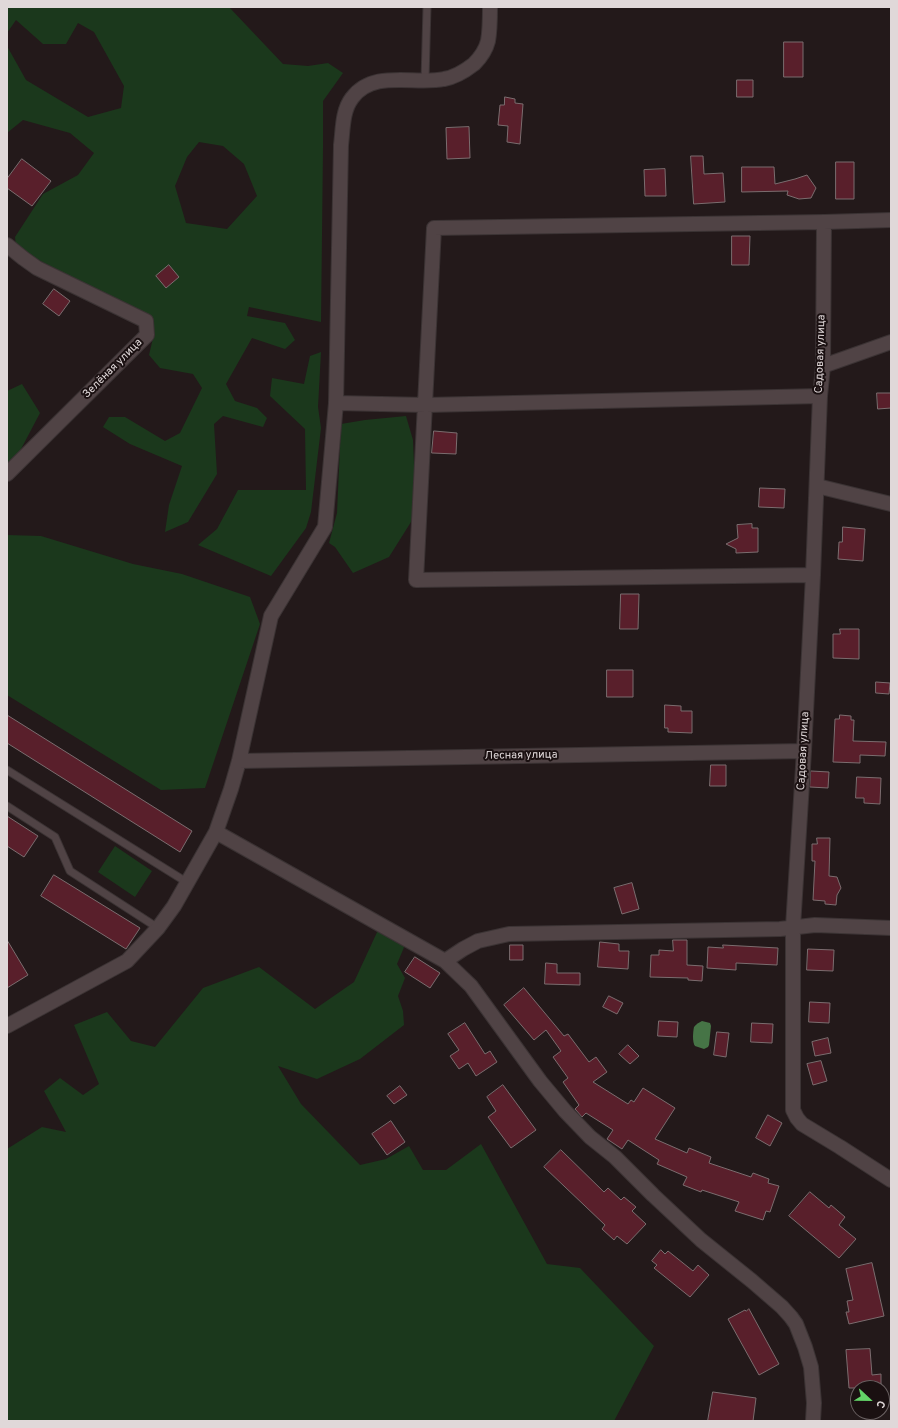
<!DOCTYPE html>
<html>
<head>
<meta charset="utf-8">
<style>
	body { margin:0 }
	#map { position:relative; width:898px; height:1428px; overflow:hidden; background:#23191a; font-family:Overpass,sans-serif }
	canvas { display:block }
	.frame { position:absolute; inset:0; border:8px solid #e0d8d9; pointer-events:none }
	.north { position:absolute; left:850px; top:1380px; width:40px; height:40px; box-sizing:border-box; background:#1a1011; border:1px solid #696061; border-radius:50%; rotate:112deg; font-size:11px; font-weight:700; line-height:16px; text-align:center; color:#e0d8d9 }
	.north::after { content:''; display:block; margin:auto; width:14px; height:18px; background:#63d468; clip-path:polygon(50% 0,100% 100%,50% 72%,0 100%) }
</style>
</head>
<body>
<div id="map">
<canvas width="898" height="1428"></canvas>
<div class="frame"></div>
<div class="north">С</div>
</div>
<script>
const ctx = document.querySelector('canvas').getContext('2d');
ctx.lineJoin = 'round';
function paint(path, color) { ctx.fillStyle = color; ctx.fill(path, 'evenodd'); }
function stroke(path, color, width, dash) { ctx.strokeStyle = color; ctx.lineWidth = width; ctx.lineCap = dash ? 'butt' : 'round'; ctx.setLineDash(dash || []); ctx.stroke(path); }
function drawText(font, color, halo, rows, align = 'center') {
  ctx.font = font + ' Overpass,sans-serif'; ctx.lineWidth = 4; ctx.setLineDash([]); ctx.textBaseline = 'middle'; ctx.strokeStyle = halo; ctx.fillStyle = color; for (const [text, x, y, turn = 0] of rows) {
    ctx.save(); ctx.translate(x, y); ctx.rotate((+turn || 0) * Math.PI / 180); ctx.textAlign = isNaN(turn) ? turn : align; if (halo) ctx.strokeText(text, 0, 0); ctx.fillText(text, 0, 0); ctx.restore();
  }
}
paint(new Path2D(`
	M7,7H229L283,64L308,66L328,63L343,73L323,101V148L321,322L249,307L247,316L285,323L295,340L285,349L252,338L226,384L235,401L257,408L267,418L263,427L223,416L214,424L217,474L188,522L165,532L169,505L182,466L130,444L103,427L109,417H125L165,441L180,433L202,388L193,374L160,368L149,355L153,338L151,319L35,258L16,246L15,237L43,194L78,175L94,153L70,133L23,120L7,133V46L26,80L88,117L121,108L124,86L94,32L78,23L66,44H43L16,20L7,33ZM199,142L223,146L244,164L257,196L227,229L186,223L175,186L187,157Z
	M321,352L318,407L321,428L311,512L306,528L271,576L198,545L217,529L238,490H306L305,429L270,396L272,378L304,384L310,356Z
	M22,384L40,413L20,451L7,464V391Z
	M406,416L413,440L416,514L389,557L353,573L335,547L329,543L337,513L341,424L365,420Z
	M7,535L41,536L133,564L182,574L250,597L260,624L205,788L161,790L7,695Z
	M115,846L152,871L135,897L98,872Z
	M379,928L405,945L397,964L405,978L398,996L403,1011L404,1025L360,1059L317,1079L278,1066L301,1104L360,1165L386,1159L409,1146L423,1170H446L481,1144L547,1264L580,1268L654,1346L614,1421H7V1149L42,1127L66,1132L44,1091L60,1078L83,1095L99,1084L74,1025L107,1012L131,1041L155,1047L203,988L259,967L315,1009L354,982Z`), '#1b381c');
paint(new Path2D(`
	M702,1021L710,1023L711,1026L709,1045L708,1047L704,1049L695,1046C692,1042 693,1032 694,1027C696,1024 700,1022 702,1021Z`), '#467446');
const building = new Path2D(`
	M784,42H803V77H784Z
	M737,80H753V97H737Z
	M505,97L515,99V103L523,104L520,144L507,142L508,126L498,125L500,105H504Z
	M469,127L470,158L447,159L446,128Z
	M691,156H703L704,174L723,173L725,202L694,204Z
	M22,159L51,181L32,206L7,188V179Z
	M836,162H854V199H836Z
	M742,167H774L775,184L795,179L807,175L816,188L811,198L799,199L787,195L788,191L742,192Z
	M665,169L666,196H645L644,170Z
	M732,236H750L749,265H732Z
	M169,265L179,277L166,288L156,276Z
	M54,289L70,301L59,316L43,304Z
	M877,393H891V408L878,409Z
	M434,431L457,433L456,454L432,453Z
	M760,488L785,489L784,508L759,507Z
	M752,524V528H758V552L736,553V549L726,544L738,538L737,525Z
	M843,527L865,529L863,561L838,559L839,542H842Z
	M621,594H639L638,629H620Z
	M840,629H859V659L833,658V634H840Z
	M607,670H633V697H607Z
	M876,682L890,683L889,694L876,693Z
	M665,705L681,706V711H692V733L668,732V728H665Z
	M7,715L192,831L180,852L7,743Z
	M840,715L851,716V720H854L853,741L886,742L885,756L860,755V763L833,762L835,719H839Z
	M711,765H726V786H710Z
	M811,771L829,772L828,788L810,787Z
	M857,777L881,778L880,804L864,803V798H856Z
	M7,816L38,836L24,857L7,846Z
	M817,838H830L829,876L837,877L841,888L837,895L836,905L825,904V901L813,900L815,861H812V844H817Z
	M54,875L140,928L126,949L41,896Z
	M632,883L639,909L622,914L614,888Z
	M7,940L28,975L7,988Z
	M673,940H687V965L703,966L702,981L688,980V978L650,977L651,955H659V950L673,951Z
	M600,942L619,944V951H629L628,969L598,967Z
	M510,945H523V960H510Z
	M723,945L778,948L777,965L736,963V970L707,968L708,947L723,948Z
	M808,949L834,950L833,971L807,970Z
	M415,957L440,973L430,988L405,972Z
	M546,963L557,964V973H580V985L545,984Z
	M524,988L564,1036L568,1034L589,1062L596,1057L607,1072L593,1082L628,1104L631,1100L634,1102L643,1088L675,1108L655,1139L687,1153L689,1148L711,1157L709,1163L751,1177L753,1173L769,1179L768,1183L779,1186L770,1212L766,1211L763,1220L735,1211L739,1202L702,1190L701,1192L683,1185L687,1177L657,1164L659,1160L628,1140L622,1149L607,1139L613,1130L586,1113L582,1117L575,1109L579,1105L563,1082L568,1078L553,1057L561,1051L546,1030L534,1040L504,1005Z
	M609,996L623,1003L617,1014L603,1007Z
	M810,1002L830,1003L829,1023L809,1022Z
	M659,1021L678,1022L677,1037L658,1036Z
	M465,1023L485,1054L490,1051L497,1062L476,1076L468,1063L459,1069L450,1056L459,1050L448,1034Z
	M752,1023L773,1024L772,1043L751,1042Z
	M717,1032L729,1033L726,1057L714,1055Z
	M828,1038L831,1053L815,1056L812,1042Z
	M628,1045L639,1056L630,1064L619,1054Z
	M821,1061L827,1081L813,1085L807,1064Z
	M503,1085L536,1130L511,1148L488,1117L496,1111L487,1097Z
	M400,1086L407,1095L394,1104L387,1096Z
	M768,1115L782,1123L770,1146L756,1138Z
	M391,1121L405,1142L387,1155L372,1134Z
	M561,1150L604,1192L608,1188L621,1200L624,1197L636,1207L632,1211L646,1224L627,1244L617,1236L614,1240L602,1229L605,1225L544,1167Z
	M810,1192L829,1208L831,1205L845,1217L839,1225L856,1239L839,1258L789,1216Z
	M661,1250L665,1254L668,1251L693,1271L698,1265L709,1275L690,1297L654,1268L657,1265L652,1261Z
	M872,1263L884,1316L849,1324L846,1312H849L847,1301L853,1300L846,1269Z
	M749,1309L779,1364L759,1375L728,1319L745,1310L746,1311Z
	M870,1349L872,1375L881,1374V1385L873,1386V1388H849L846,1350Z
	M713,1392L756,1398L753,1421H708Z`);
paint(building, '#591f2b');
stroke(building, '#7b6d6f', 1);
const lane = new Path2D(`
	M425,80L427,7
	M7,770L188,883
	M7,806L55,837L70,871L158,928`);
const street = new Path2D(`
	M824,222L823,366L820,396L813,575L804,751L793,927V1110L797,1118L802,1124L840,1147L891,1180
	M7,245L23,258L37,268L146,321L147,335L7,474
	M823,366L891,342
	M336,403L426,405L820,396
	M817,486L891,504
	M813,575L416,580L434,228L824,222L891,220
	M239,761L804,751
	M216,832L445,961L471,986L540,1081L565,1111L590,1137L615,1157L653,1195L701,1240L752,1281L782,1307L791,1317L796,1324L805,1347L811,1367L814,1403L813,1421
	M445,961L463,949L478,941L509,934L780,929L815,925L891,928
	M7,1026L127,961L158,928L174,906L216,832L231,789L239,761L271,616L325,527L336,403L341,145C343,130 342,111 352,98C373,69 414,85 444,79C456,77 465,71 474,64C480,58 486,49 488,41C490,30 490,18 490,7`);
stroke(lane, '#3b3334', 9);
stroke(street, '#3b3334', 16);
stroke(lane, '#504345', 7);
stroke(street, '#504345', 14);
drawText('11px', '#e0d8d9', '#1a1011', [
	["Садовая улица",821,354,-88],
	["Зелёная улица",113,369,-45],
	["Садовая улица",804,751,-87],
	["Лесная улица",521,756,-1]
]);
</script>
</body>
</html>
